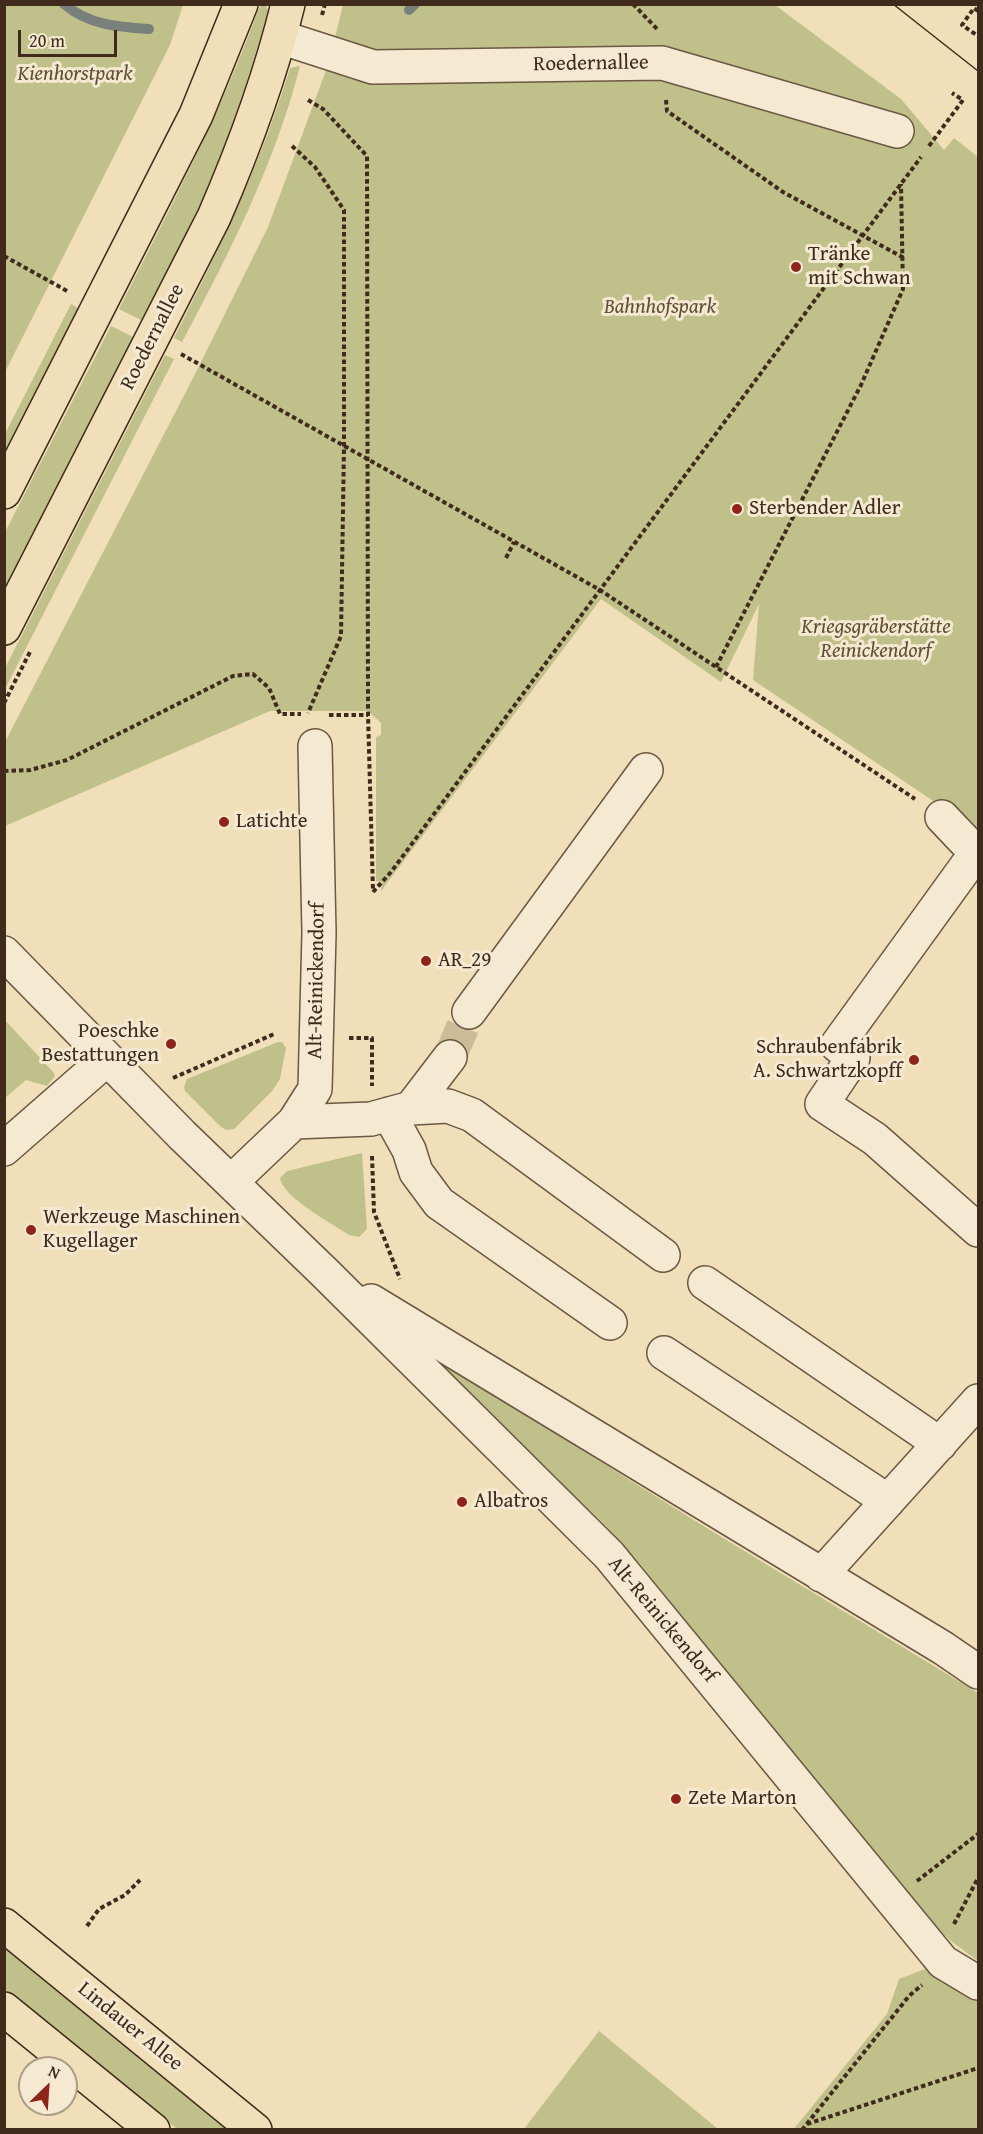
<!DOCTYPE html>
<html>
<head>
<meta charset="utf-8">
<style>
	body { margin:0 }
	#map { position:relative; width:983px; height:2134px; overflow:hidden; background:#f0dfb8; font-family:"Gentium Book Plus",serif }
	canvas { display:block }
	.frame { position:absolute; inset:0; border:6px solid #3f2a1c; pointer-events:none }
	.north { position:absolute; left:18px; top:2056px; width:60px; height:60px; box-sizing:border-box; background:#f5ead1; border:2px solid #ac9d89; border-radius:50%; rotate:25deg; font-size:16px; font-weight:700; line-height:24px; text-align:center; color:#3f2a1c }
	.north::after { content:''; display:block; margin:auto; width:21px; height:27px; background:#8f2418; clip-path:polygon(50% 0,100% 100%,50% 72%,0 100%) }
	.scale { position:absolute; left:18px; top:30px; width:99px; height:27px; box-sizing:border-box; border:3px solid #3f2a1c; border-top:0; padding-left:8px; font-size:18px; line-height:21px; white-space:nowrap; color:#3f2a1c; -webkit-text-stroke:4px #f5ead1; paint-order:stroke }
</style>
</head>
<body>
<div id="map">
<canvas width="983" height="2134"></canvas>
<div class="frame"></div>
<div class="north">N</div>
<div class="scale">20 m</div>
</div>
<script>
const ctx = document.querySelector('canvas').getContext('2d');
ctx.lineJoin = 'round';
function paint(path, color) { ctx.fillStyle = color; ctx.fill(path, 'evenodd'); }
function stroke(path, color, width, dash) { ctx.strokeStyle = color; ctx.lineWidth = width; ctx.lineCap = dash ? 'butt' : 'round'; ctx.setLineDash(dash || []); ctx.stroke(path); }
function drawText(font, color, halo, rows, align = 'center') {
  ctx.font = font + ' "Gentium Book Plus",serif'; ctx.lineWidth = 6; ctx.setLineDash([]); ctx.textBaseline = 'middle'; ctx.strokeStyle = halo; ctx.fillStyle = color; for (const [text, x, y, turn = 0] of rows) {
    ctx.save(); ctx.translate(x, y); ctx.rotate((+turn || 0) * Math.PI / 180); ctx.textAlign = isNaN(turn) ? turn : align; if (halo) ctx.strokeText(text, 0, 0); ctx.fillText(text, 0, 0); ctx.restore();
  }
}
paint(new Path2D(`
	M5,4L183,5L170,45L5,372Z
	M262,5L266,6L268,11C250,74 230,137 203,197C184,239 162,280 141,320L119,309C169,210 221,113 259,8Z
	M343,5H775L901,99L944,150L954,138L978,157V831L753,680L759,604L721,682L601,599L381,891L382,882L376,881V737L381,735V723L368,711H270L5,826L4,744L193,378L268,227L328,65Z
	M300,66C275,164 229,254 182,342L174,338C219,250 261,163 290,68Z
	M71,304L78,308L5,451V434Z
	M111,326L133,337L5,588V532Z
	M165,355L174,359L5,689V668Z
	M5,1020L53,1072L55,1076L47,1086L26,1080L5,1098Z
	M278,1042H282L286,1048L280,1079L272,1091L234,1129L226,1130L221,1127L185,1091L184,1087L187,1079Z
	M362,1153L367,1229L359,1237L349,1235C333,1224 282,1197 280,1178L287,1171Z
	M433,1351C609,1473 796,1581 978,1693V1961L951,1941L924,1915L640,1564L605,1525L429,1358Z
	M4,1941L227,2125L223,2129H177L5,1989Z
	M943,1962L978,1983V2129L793,2130L887,2014L899,1979Z
	M599,2031L718,2129H524Z`), '#c0c08b');
stroke(new Path2D(`
	M64,4C88,25 119,27 149,29
	M409,10L415,4`), '#7a807b', 10);
stroke(new Path2D(`
	M450,1057L469,1012`), '#cdbb99', 33, [33, 16]);
const minor = new Path2D(`
	M280,37L373,67L662,63L897,131
	M942,817L978,855
	M976,853L837,1045L853,1058L822,1104L875,1139L978,1230
	M4,953L182,1135L325,1273L609,1555L943,1962L978,1983
	M469,1012L646,770
	M411,1108L448,1106L472,1115L663,1255
	M389,1114L409,1150L416,1172L439,1203L610,1323
	M294,1122L371,1119L411,1108L450,1057
	M4,1149L107,1059
	M231,1182L294,1122L315,1089L319,933L315,746
	M705,1283L940,1444
	M371,1301L943,1648L978,1672
	M664,1353L888,1501
	M821,1575L978,1401`);
const major = new Path2D(`
	M4,492L196,115L241,4
	M4,628L214,217C244,148 270,78 288,4
	M4,1925L255,2130
	M4,2009L153,2130`);
stroke(minor, '#6b5743', 36);
stroke(major, '#3f2a1c', 36);
stroke(new Path2D(`
	M633,4L658,30
	M978,11L974,8L962,25L978,36
	M322,15L325,4
	M308,100L323,109L367,156L368,715L373,891
	M666,100L667,111L783,192L904,258
	M292,146L315,167L344,210V446L341,636L308,713
	M929,146L963,100L952,93
	M4,256L69,292
	M181,354L600,590L915,799
	M506,558L514,542
	M716,667L861,385L903,289L901,184
	M4,703L31,650
	M329,715H368
	M4,771L30,770L67,760L233,676L253,674L269,688L280,714H301
	M373,892L391,872L921,157
	M349,1038H372V1086
	M173,1078L274,1034
	M372,1156L374,1212L400,1279
	M917,1881L978,1834
	M954,1924L978,1878
	M87,1926L99,1909L125,1895L140,1880
	M807,2124L978,2068
	M66,2130V2128
	M802,2130L909,1996L922,1985`), '#3f2a1c', 4, [4.5, 3]);
stroke(minor, '#f5ead1', 33);
stroke(major, '#f0dfb8', 33);
stroke(new Path2D(`
	M893,4L978,71`), '#3f2a1c', 1.5);
for (const [x, y, r, color] of [
	[796,267,6,"#8f2418"],
	[737,509,6,"#8f2418"],
	[224,822,6,"#8f2418"],
	[426,961,6,"#8f2418"],
	[171,1044,6,"#8f2418"],
	[914,1060,6,"#8f2418"],
	[31,1230,6,"#8f2418"],
	[462,1502,6,"#8f2418"],
	[676,1799,6,"#8f2418"]
]) { const dot = new Path2D(); dot.arc(x, y, r, 0, 2 * Math.PI); ctx.fillStyle = color; ctx.fill(dot); stroke(dot, '#f5ead1', 2); }
drawText('21px', '#3f2a1c', '#f5ead1', [
	["Roedernallee",591,64,-1],
	["Roedernallee",153,337,-63],
	["Alt-Reinickendorf",317,981,-89],
	["Alt-Reinickendorf",662,1620,50],
	["Lindauer Allee",130,2027,39]
]);
drawText('italic 21px', '#5f5038', '#f5ead1', [
	["Kienhorstpark",75,75],
	["Bahnhofspark",660,308],
	["Kriegsgräberstätte",876,628],
	["Reinickendorf",876,652]
]);
drawText('21px', '#3f2a1c', '#f5ead1', [
	["Tränke",808,255],
	["mit Schwan",808,279],
	["Sterbender Adler",749,509],
	["Latichte",236,822],
	["AR_29",438,961],
	["Poeschke",159,1032,"right"],
	["Bestattungen",159,1056,"right"],
	["Schraubenfabrik",902,1048,"right"],
	["A. Schwartzkopff",902,1072,"right"],
	["Werkzeuge Maschinen",43,1218],
	["Kugellager",43,1242],
	["Albatros",474,1502],
	["Zete Marton",688,1799]
], 'left');
</script>
</body>
</html>
